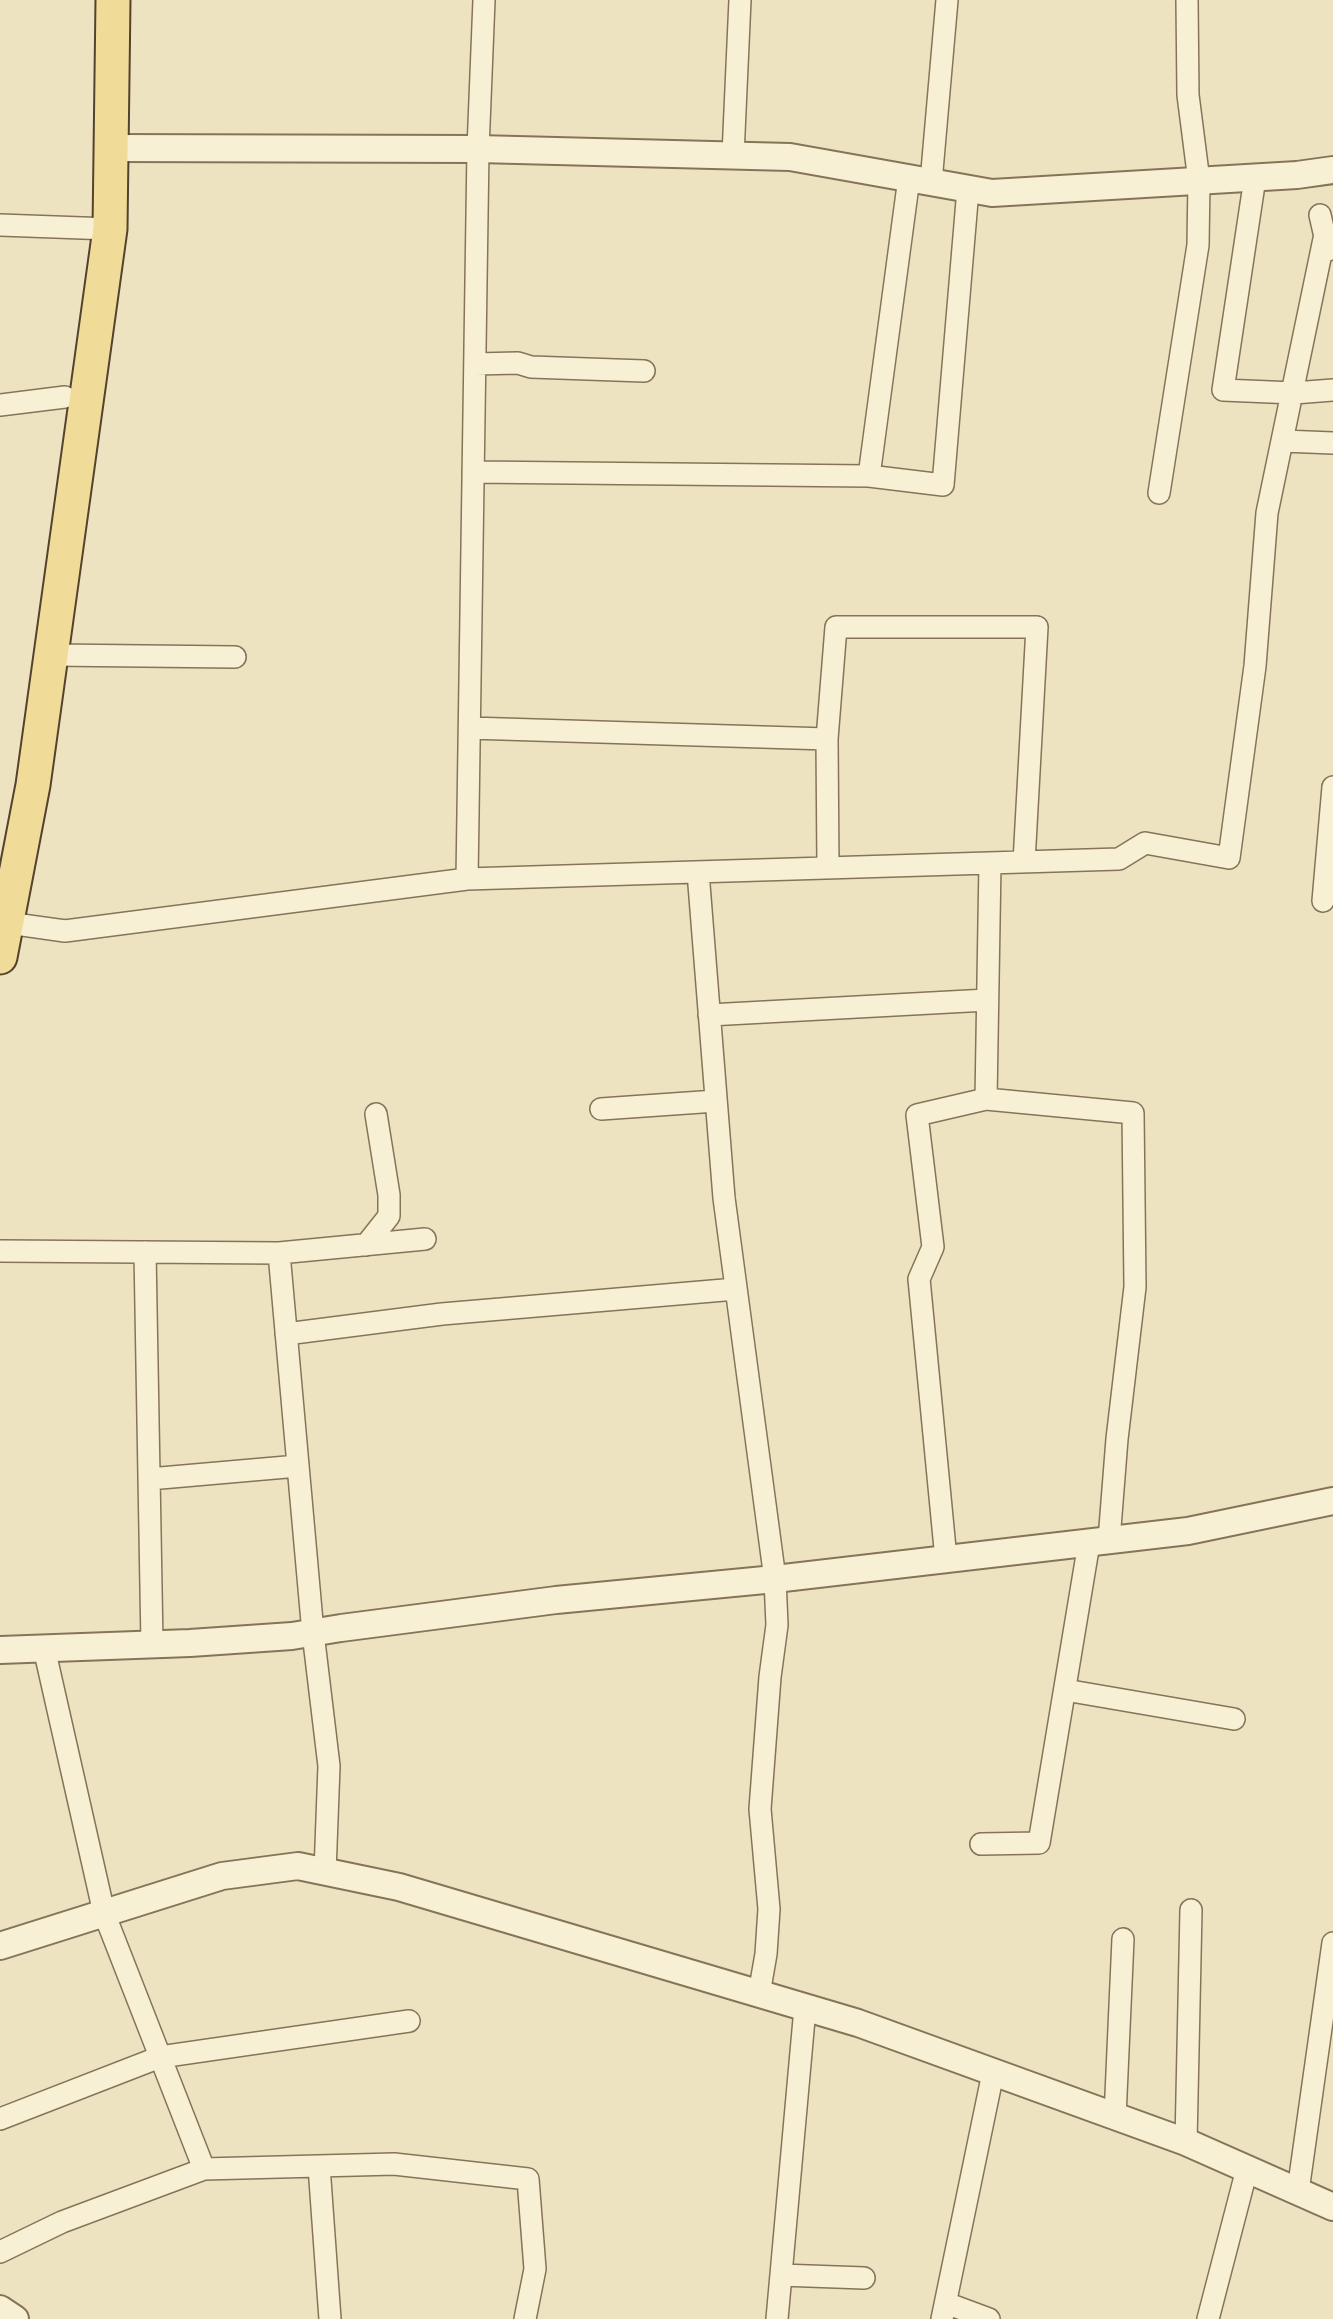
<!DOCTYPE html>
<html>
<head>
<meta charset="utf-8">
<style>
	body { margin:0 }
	canvas { display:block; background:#ede3c1 }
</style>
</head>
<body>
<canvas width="1333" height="2319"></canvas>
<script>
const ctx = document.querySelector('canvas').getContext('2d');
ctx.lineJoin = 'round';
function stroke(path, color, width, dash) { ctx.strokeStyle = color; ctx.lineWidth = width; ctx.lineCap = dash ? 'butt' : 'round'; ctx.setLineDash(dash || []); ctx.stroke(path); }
const minor = new Path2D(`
	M484,0L478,149L467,879L1119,859L1145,843L1229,858L1255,666L1267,513L1324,239
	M733,155L740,0
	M909,178L869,476L943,485L968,189
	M1255,178L1223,390L1294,393L1333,390
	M931,182L947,0
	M1320,215L1328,250
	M0,225L110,229
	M475,364L518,363L531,367L644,371
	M0,405L65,397
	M1283,441L1333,443
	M473,472L869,476
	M1159,493L1198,245L1199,181L1188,95L1187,0
	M52,655L235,657
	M470,728L827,739L828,868
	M827,739L836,627H1037L1024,862
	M698,872L724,1198L775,1579L777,1625L770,1677L760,1809L769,1909L766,1954L759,1994
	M1323,901L1333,787
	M0,922L65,931L467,879
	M709,1015L987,1000
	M986,1099L1133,1113L1135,1287L1117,1439L1109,1540
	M601,1109L716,1101
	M366,1245L389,1216V1195L376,1114
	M0,1251L279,1253L425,1239
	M145,1252L152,1644
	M279,1253L313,1633L329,1766L325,1872
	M286,1334L442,1314L736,1289
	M149,1479L298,1466
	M946,1559L919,1279L933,1247L917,1115L986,1099L990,863
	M44,1648L104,1913L204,2169
	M1065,1690L1234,1719
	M981,1844L1039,1843L1089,1543
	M1115,2117L1123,1939
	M0,2119L160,2057L409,2021
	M1186,2142L1191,1910
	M319,2166L330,2319
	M1298,2191L1333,1943
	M0,2252L62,2222L204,2169L394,2164L528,2179L535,2269L525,2319
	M781,2275L864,2278
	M946,2303L989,2319
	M777,2319L805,2008
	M942,2319L993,2073
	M1208,2319L1247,2169`);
const tertiary = new Path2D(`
	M111,148L478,149L790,157L992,193L1297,175L1333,170
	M0,1650L190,1643L292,1636L341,1628L556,1600L775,1579L1188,1531L1333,1501
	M0,1946L222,1876L298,1866L399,1887L858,2023L1186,2142L1333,2207
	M0,2309L15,2319`);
const primary = new Path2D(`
	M0,957L33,785L110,229L113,0`);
stroke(minor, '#867459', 24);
stroke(tertiary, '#867459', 30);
stroke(primary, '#53422d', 37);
stroke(minor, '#f8f0d4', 21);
stroke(tertiary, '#f8f0d4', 26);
stroke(primary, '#f0db99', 33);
</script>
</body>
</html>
